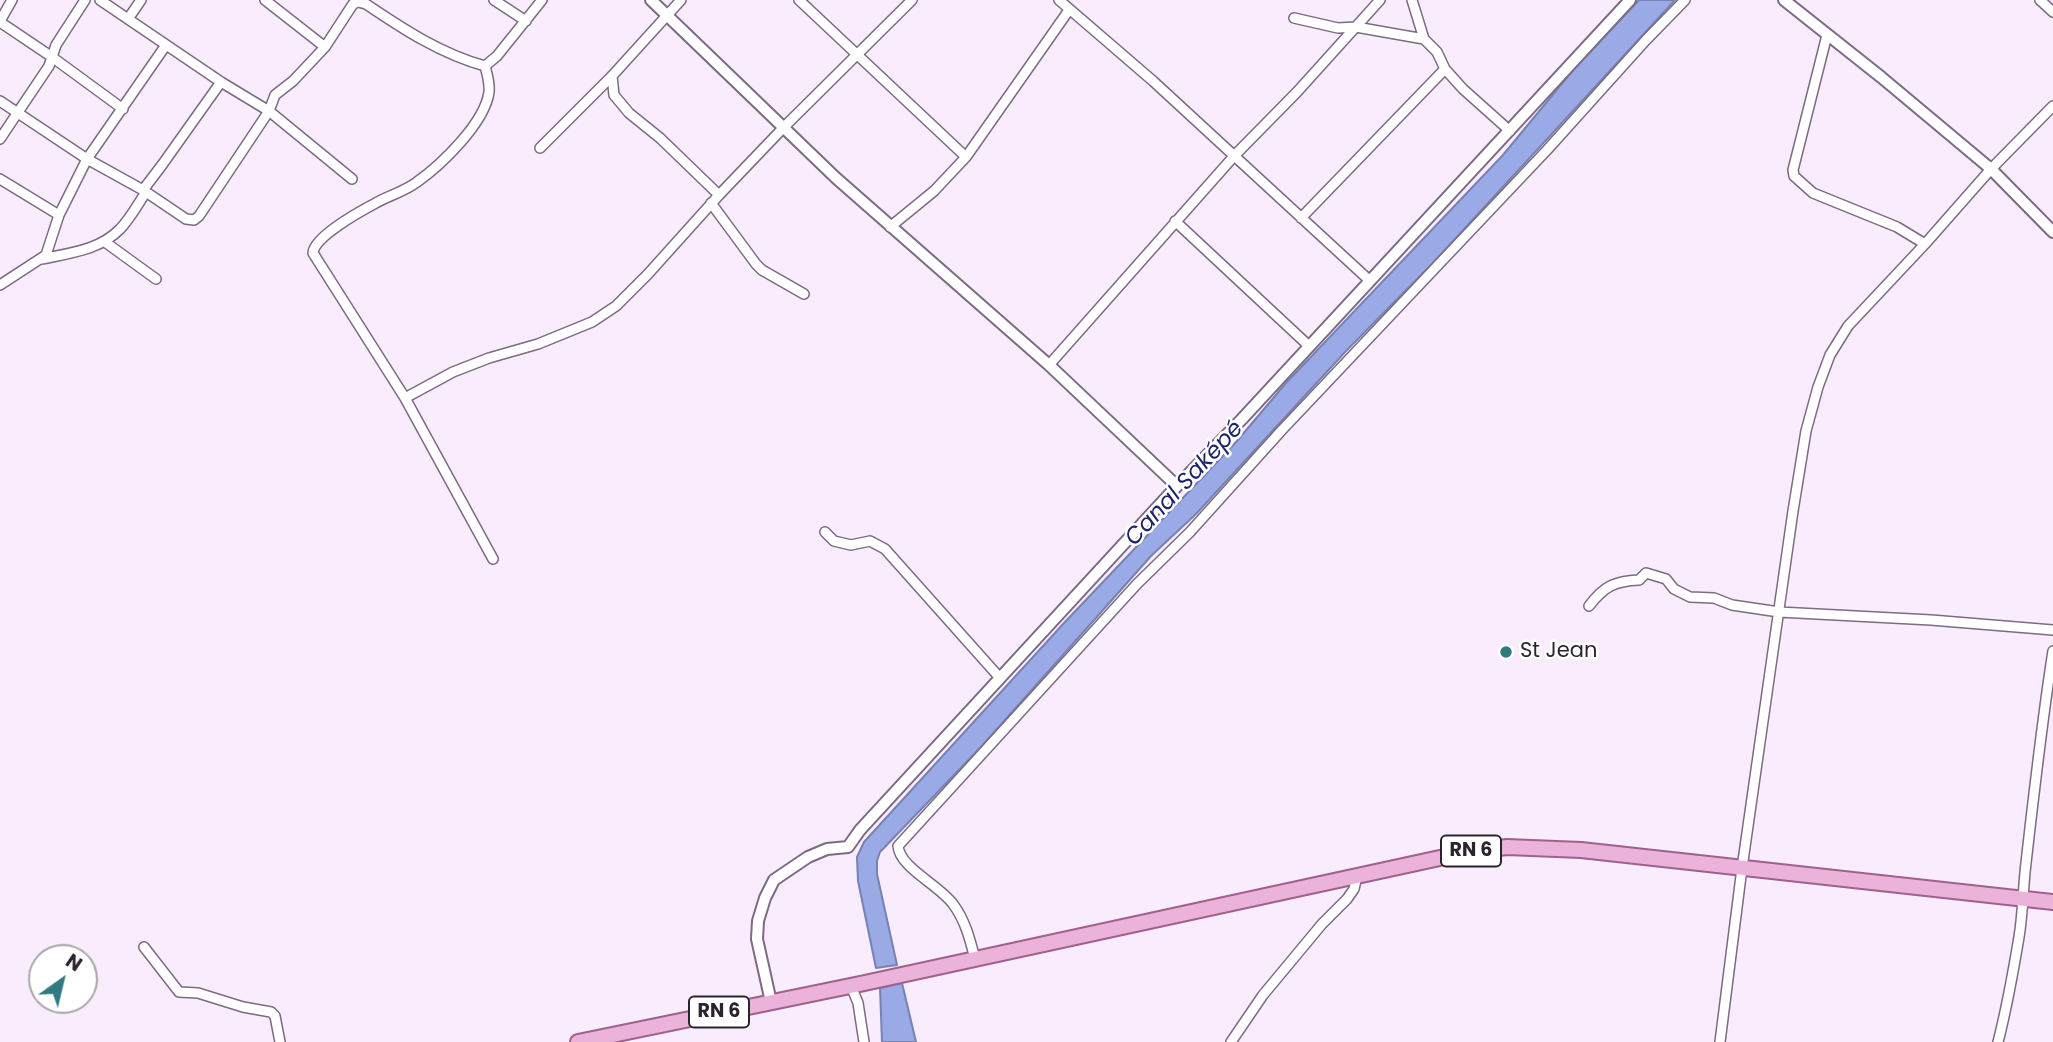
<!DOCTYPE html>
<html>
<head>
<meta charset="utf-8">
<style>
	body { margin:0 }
	#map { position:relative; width:2053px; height:1042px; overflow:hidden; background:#f8ecfd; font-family:Poppins,sans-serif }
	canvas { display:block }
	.north { position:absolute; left:28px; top:944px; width:70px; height:70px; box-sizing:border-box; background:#fff; border:2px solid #aaa7ab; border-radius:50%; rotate:34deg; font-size:19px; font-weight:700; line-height:28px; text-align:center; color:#2b232e }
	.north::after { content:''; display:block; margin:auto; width:24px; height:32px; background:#327a82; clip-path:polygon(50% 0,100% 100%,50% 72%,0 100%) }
</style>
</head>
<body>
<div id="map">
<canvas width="2053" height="1042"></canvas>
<div class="north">N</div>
</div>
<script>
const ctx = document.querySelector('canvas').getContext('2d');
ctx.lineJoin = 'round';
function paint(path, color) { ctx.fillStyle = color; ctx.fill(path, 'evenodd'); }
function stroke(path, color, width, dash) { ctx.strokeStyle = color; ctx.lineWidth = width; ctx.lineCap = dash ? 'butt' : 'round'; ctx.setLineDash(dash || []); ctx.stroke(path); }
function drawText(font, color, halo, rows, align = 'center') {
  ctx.font = font + ' Poppins,sans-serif'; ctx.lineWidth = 5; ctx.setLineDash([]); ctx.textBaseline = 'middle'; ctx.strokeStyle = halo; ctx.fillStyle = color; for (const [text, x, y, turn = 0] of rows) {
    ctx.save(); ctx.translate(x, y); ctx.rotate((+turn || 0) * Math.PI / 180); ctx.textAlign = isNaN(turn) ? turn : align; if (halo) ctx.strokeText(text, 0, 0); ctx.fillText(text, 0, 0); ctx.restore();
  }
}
const water = new Path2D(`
	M1639,0H1675L1432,264L1346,351L1196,514L1151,556L981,747L880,852L877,861V874L897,965L876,968L858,881L857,857L864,842L1064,623L1237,441L1286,383L1503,155L1574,69Z
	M902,983L916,1042H882L880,988Z`);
paint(water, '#99aae7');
stroke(water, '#7882b0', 2);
const minor = new Path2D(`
	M100,0L221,82L269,111L352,179
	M265,0L325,47
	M494,0L526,21
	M799,0L966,157
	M1059,0L1153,81L1369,280
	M1412,0L1424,39L1437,52L1445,69L1463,89L1510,131
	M2040,0L2053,12
	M1294,18L1338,28L1356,27L1424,39
	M128,19L141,0
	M0,21L12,0
	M0,22L52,57L56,45L85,0
	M1827,35L1793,170L1794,176L1813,193L1897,227L1925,244
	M485,66C487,74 490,83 489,92C485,123 441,165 417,182C404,192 387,196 374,204C359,212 314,237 313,253L405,398L493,559
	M612,76L614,95L629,113L660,138L719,195
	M0,101L87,159L143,190L186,219L194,220L199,216L269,111L275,95L293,81L325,47L353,4L358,2L366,4C403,29 441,54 485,66L497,56L542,0
	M0,139L49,66L52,57L123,109
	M540,148L612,76L681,0
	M0,179L59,215
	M143,190L162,165L221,82
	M711,203L756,264L762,270L804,294
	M1301,218L1445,69
	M1175,221L1309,346
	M890,227L934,191L966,157L1069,10
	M105,242L156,279
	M42,259C70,253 100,250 120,229C130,219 138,204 146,192
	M0,285L46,255L59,215L87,159L166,45
	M1049,365L1235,155L1297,92L1380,0
	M405,398L453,372L489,358L538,344L592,322L616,306L648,274L719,195L785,126L912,0
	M825,532L834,541L851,545L870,541L885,549L1000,678
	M1589,606C1604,586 1615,581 1639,580L1646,573L1666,579L1674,589L1690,597L1714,598L1732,605L1779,612L1931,620L2053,630
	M144,947L179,992L198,993L243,1007L271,1012L275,1016L280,1042
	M975,959C970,939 965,920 953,904C938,884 900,868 898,846L1137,584L1190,532L1281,431L1547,150L1646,40L1685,0
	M851,986L858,1003L864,1042
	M1231,1042L1263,995L1322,924L1347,899L1354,889L1357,876
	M1720,1042L1742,868L1793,511L1806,431L1818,387L1830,355L1848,326L1925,244L1991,169L2053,106
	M1998,1042C2007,1007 2013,973 2019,937C2023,913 2023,887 2026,863C2034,792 2042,721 2053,651`);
const tertiary = new Path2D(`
	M651,0L836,178L1049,365L1177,486
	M1784,0L1881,77L1991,169L2053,232
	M771,1002L757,939L758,921L765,898L774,880L808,857L827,849L848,847L860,830L1177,486L1242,419L1630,0`);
const primary = new Path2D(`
	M578,1042L860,984L1472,851L1507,847L1581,850L2053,902`);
stroke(minor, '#7d6a83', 12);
stroke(tertiary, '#7d6a83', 14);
stroke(primary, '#a0608e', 18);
stroke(minor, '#fff', 9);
stroke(tertiary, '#fff', 10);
stroke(primary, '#ecb3da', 14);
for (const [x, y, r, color] of [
	[1506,652,7,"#327a82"]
]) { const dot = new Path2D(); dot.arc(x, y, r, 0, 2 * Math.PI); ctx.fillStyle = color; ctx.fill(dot); stroke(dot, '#fff', 2.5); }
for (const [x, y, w] of [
	[1471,851,60],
	[719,1012,60]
]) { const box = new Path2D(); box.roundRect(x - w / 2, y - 15.5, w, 31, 5); ctx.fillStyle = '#fff'; ctx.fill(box); stroke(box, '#2b232e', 2); }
drawText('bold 19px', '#2b232e', null, [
	["RN 6",1471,851],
	["RN 6",719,1012]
]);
drawText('21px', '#2b232e', '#fff', [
	["St Jean",1520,652]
], 'left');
drawText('italic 23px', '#1d2469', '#fff', [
	["Canal Saképé",1185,484,-47]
]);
</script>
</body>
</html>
